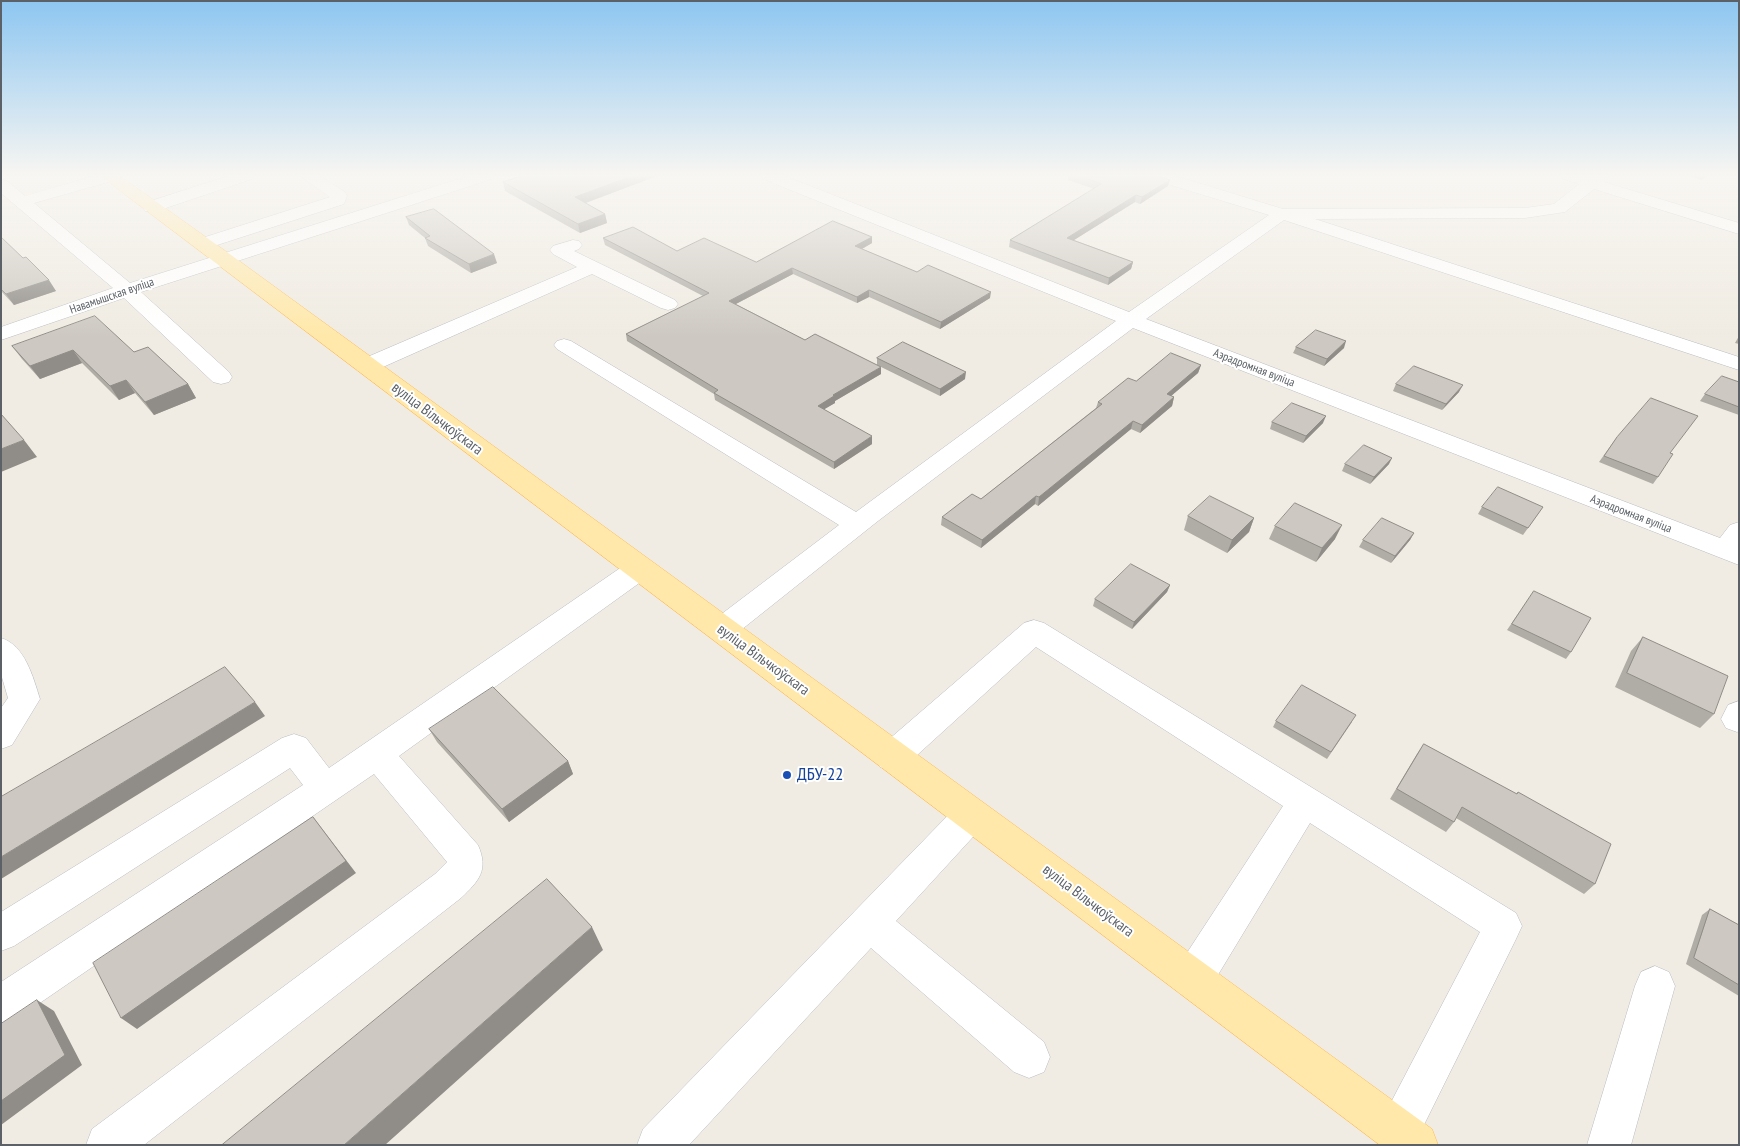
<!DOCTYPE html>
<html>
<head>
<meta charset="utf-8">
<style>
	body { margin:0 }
	#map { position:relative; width:1740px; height:1146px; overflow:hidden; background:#f0ece3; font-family:"PT Sans Narrow",sans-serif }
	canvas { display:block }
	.frame { position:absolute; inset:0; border:2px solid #5b6166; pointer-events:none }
</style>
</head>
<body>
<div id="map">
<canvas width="1740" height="1146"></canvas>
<div class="frame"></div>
</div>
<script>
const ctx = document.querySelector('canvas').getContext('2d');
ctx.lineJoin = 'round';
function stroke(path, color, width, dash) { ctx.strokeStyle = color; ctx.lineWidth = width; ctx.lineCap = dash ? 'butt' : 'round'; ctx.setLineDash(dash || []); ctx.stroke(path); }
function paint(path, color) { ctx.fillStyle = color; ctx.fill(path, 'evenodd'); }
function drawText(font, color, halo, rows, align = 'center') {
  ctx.font = font + ' "PT Sans Narrow",sans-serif'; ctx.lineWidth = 4; ctx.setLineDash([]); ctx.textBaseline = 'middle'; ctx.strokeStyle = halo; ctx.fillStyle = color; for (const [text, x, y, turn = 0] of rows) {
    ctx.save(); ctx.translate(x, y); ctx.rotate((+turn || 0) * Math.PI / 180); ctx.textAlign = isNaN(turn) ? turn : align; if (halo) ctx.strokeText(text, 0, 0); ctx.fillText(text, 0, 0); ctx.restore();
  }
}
const minor = new Path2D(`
	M93,176H121L119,179L34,203L130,283L468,176H494L492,179L141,292L229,372L232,377L229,382L221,384L213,382L124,298L1,340V327L113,288L1,193V179L7,181L25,196Z
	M228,176H254L252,179L157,211H145L143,207L145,203Z
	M300,176H320L345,192L347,196L344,204L208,248L202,249L196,248L193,244L196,240L330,197Z
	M761,176H785L1129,312L1269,215L1151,179L1149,176H1176L1283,209L1525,208L1554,204L1579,184L1563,179L1561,176H1609L1604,182L1739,223V234L1594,189L1565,212L1525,218L1315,219L1739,357V370L1284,220L1146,319L1720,538L1730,525L1739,522V565L1133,328L878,521L731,638L721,641L711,638L706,630L711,622L839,525L557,349L554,345L557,341L564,339L571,341L856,512L1116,321L763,179Z
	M573,240L579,241L582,245L579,249L574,251L675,300L678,304L675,308L668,310L661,308L592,274L374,371L366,372L358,371L355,366L358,361L577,267L553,254L550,250L553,246Z
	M639,559L649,562L653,569L649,576L399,756L478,845C489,870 479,881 461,898L144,1145H86L92,1129L435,874L447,862L374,774L15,1020L1,1026V982L303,785L290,768L14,946L1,951V912L282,738L294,734L306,738L329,768L629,562Z
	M1034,620L1044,623L1516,913L1522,926L1516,939L1414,1145H1382L1376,1131L1480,932L1310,823L1207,993L1193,999L1179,993L1173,979L1179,965L1283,806L1036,647L904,767L892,771L880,767L876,757L880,747L1024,623Z
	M1,638C25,645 33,677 40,699L12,745L1,749V708L8,698L1,674Z
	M1739,701V731L1737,732L1726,728L1721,719L1728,705Z
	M971,800L983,804L988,815L983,826L896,921L1044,1042L1050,1057L1044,1072L1029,1078L1014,1072L871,948L689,1145H637L643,1129L959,804Z
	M1655,966L1669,972L1675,986L1631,1145H1587L1635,986L1641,972Z`);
const major = new Path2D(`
	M101,176H120L231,255L1432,1129L1438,1145H1380Z`);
stroke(minor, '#b8bcc1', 1);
stroke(major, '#ffba4d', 1);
paint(minor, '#fff');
paint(major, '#ffe8a9');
paint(new Path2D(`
	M522,176H657L586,203L605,214L607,223L580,233L505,191L503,182Z
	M1068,176H1159L1168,186L1140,204L1135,202L1074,240L1133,262L1131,269L1108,285L1009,247L1010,240L1094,189L1068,180Z
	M1688,176H1707L1702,180Z
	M406,217L497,263L471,273L428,246L425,238L409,225Z
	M1,237L56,291L14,305L1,291Z
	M872,237V243L862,249L917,272L990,298L940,329L869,297L857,303L793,274L736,304L805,340L881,374L835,401V403L824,409L872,444L834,469L715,400L714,394L627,341L626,334L703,296L605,245L603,238L677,251L756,262Z
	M1739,336V344L1735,343Z
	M12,346L134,352L188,384L196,398L154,415L135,393L119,400L82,363L40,379L22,359Z
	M1296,347L1344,348L1324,366L1293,353Z
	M877,358L965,379L940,396L877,365Z
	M1201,365L1198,373L1171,396L1174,397L1172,406L1140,433L1131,429L1038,506L1035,504L981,548L941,525L942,517L981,499L1096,408L1098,402L1136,381Z
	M1739,382V415L1700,401L1705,394Z
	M1396,384L1459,392L1442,410L1393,391Z
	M1272,422L1323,423L1303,443L1270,429Z
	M1617,437L1670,453L1658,477L1653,484L1599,462Z
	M1345,464H1389L1370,484L1342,471Z
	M1482,507H1543L1523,535L1478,514Z
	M1188,516L1254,518L1249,532L1227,553L1184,530Z
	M1275,526L1335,539L1316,562L1269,539Z
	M1414,533L1410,540L1391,563L1359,547L1363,540Z
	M1170,585L1167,592L1132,629L1093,606L1095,599Z
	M1534,591L1571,652L1566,659L1507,630Z
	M1643,637L1714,714L1700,728L1615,687L1631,651Z
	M1276,721L1352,722L1327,759L1273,727Z
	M429,729L568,761L573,774L509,822L437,742Z
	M1424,744L1516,794L1518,792L1595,884L1584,894L1456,818L1454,822L1446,832L1390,799L1417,754Z
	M1710,909L1739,925V996L1686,964L1702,915Z`), '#b0ada7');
paint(new Path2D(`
	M632,176H657L577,206L575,197Z
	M1170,180L1168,186L1140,204L1142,197Z
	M1136,195L1135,202L1066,245L1067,238Z
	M605,214L607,223L580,233L578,224Z
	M872,237V243L855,253V246Z
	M494,254L497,263L471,273L469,264Z
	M1133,262L1131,269L1108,285L1109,278Z
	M792,268L793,274L730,307L729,301Z
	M49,280L56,291L14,305L6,294Z
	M869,290V297L857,303V297Z
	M991,292L990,298L940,329L941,322Z
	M1346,341L1344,348L1324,366L1327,359Z
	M73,350L82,363L40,379L30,366Z
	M1201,365L1198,373L1164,402L1167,394Z
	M881,367V374L835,401V403L818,413V406L833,395Z
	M966,372L965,379L940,396V389Z
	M126,380L135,393L119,400L110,386Z
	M188,384L196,398L154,415L145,402Z
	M1463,385L1459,392L1442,410L1446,404Z
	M1174,397L1172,406L1140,433L1142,425Z
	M1326,416L1323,423L1303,443L1306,436Z
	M1133,421L1131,429L1038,506L1039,497Z
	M872,436V444L834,469V462Z
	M24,440L37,457L1,472V449Z
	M1392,458L1389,464L1370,484L1374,477Z
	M1036,496L1035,504L981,548L982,540Z
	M1254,518L1249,532L1227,553L1232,540Z
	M1342,525L1335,539L1316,562L1322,548Z
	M1414,533L1410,540L1391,563L1395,556Z
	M1170,585L1167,592L1132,629L1134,622Z
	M255,702L265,716L1,879V857Z
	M568,761L573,774L509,822L502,809Z
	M313,817L356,873L137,1029L121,1018Z
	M592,927L603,950L385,1145H344Z
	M37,1000L54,1011L82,1065L1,1125V1101Z`), '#908d88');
const building = new Path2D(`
	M522,176H632L575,197L605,214L578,224L503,182Z
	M1079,176H1159L1170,180L1142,197L1136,195L1067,238L1133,262L1109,278L1010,240L1101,184Z
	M434,209L494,254L469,264L425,238L430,236L406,217Z
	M833,221L872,237L855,246L917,272L928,265L991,292L941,322L869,290L857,297L792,268L729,301L805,340L815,334L881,367L833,395L834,396L818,406L872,436L834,462L714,393L718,390L626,334L709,293L603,238L633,227L677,251L704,238L756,262Z
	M1,237L23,258L26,257L49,280L6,294L1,289Z
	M95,316L134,352L148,347L188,384L145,402L126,380L110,386L73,350L30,366L12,346Z
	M1316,330L1346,341L1327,359L1296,347Z
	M903,342L966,372L940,389L877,358Z
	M1171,353L1201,365L1167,394L1174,397L1142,425L1133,421L1039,497L1036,496L982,540L942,517L972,494L981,499L1102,404L1098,402L1128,378L1136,381Z
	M1414,366L1463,385L1446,404L1396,384Z
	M1722,376L1739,382V407L1705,394Z
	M1651,398L1698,416L1670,453L1673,454L1658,477L1604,456L1617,437Z
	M1292,403L1326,416L1306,436L1272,422Z
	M1,414L24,440L1,449Z
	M1364,445L1392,458L1374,477L1345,464Z
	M1498,487L1543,507L1528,528L1482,507Z
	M1210,496L1254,518L1232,540L1188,516Z
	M1295,503L1342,525L1322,548L1275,526Z
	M1382,518L1414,533L1395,556L1363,540Z
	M1131,564L1170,585L1134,622L1095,599Z
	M1534,591L1591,618L1571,652L1512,624Z
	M1643,637L1728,676L1714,714L1627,673Z
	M225,667L255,702L1,857V797Z
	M1302,685L1356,715L1331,752L1276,721Z
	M493,687L568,761L502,809L429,729Z
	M1424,744L1517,794L1518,792L1611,844L1595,884L1462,807L1454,822L1397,789Z
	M313,817L346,861L121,1018L93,963Z
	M547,879L592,927L344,1145H222Z
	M1710,909L1739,925V985L1694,958Z
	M37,1000L65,1055L1,1101V1024Z`);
paint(building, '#cdc9c2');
stroke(building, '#908d88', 1);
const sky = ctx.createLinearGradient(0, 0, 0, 337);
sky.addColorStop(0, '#8dc6f1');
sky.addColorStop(0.52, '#f8f6f2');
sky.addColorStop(1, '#f8f6f200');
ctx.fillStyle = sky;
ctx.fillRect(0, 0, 1740, 337);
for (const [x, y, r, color] of [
	[787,775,5,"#1a4fb4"]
]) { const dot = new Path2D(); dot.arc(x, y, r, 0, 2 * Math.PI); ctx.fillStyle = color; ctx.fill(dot); stroke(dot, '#fff', 2); }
drawText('12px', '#5b6166', '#fff', [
	["Навамышская вуліца",112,296,-19],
	["Аэрадромная вуліца",1254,368,21],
	["Аэрадромная вуліца",1631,514,21]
]);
drawText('15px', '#5b6166', '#fff', [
	["вуліца Вільчкоўскага",437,419,37],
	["вуліца Вільчкоўскага",763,660,36],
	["вуліца Вільчкоўскага",1088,901,37]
]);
drawText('18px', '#164399', '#fff', [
	["ДБУ-22",797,775]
], 'left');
</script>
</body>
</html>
